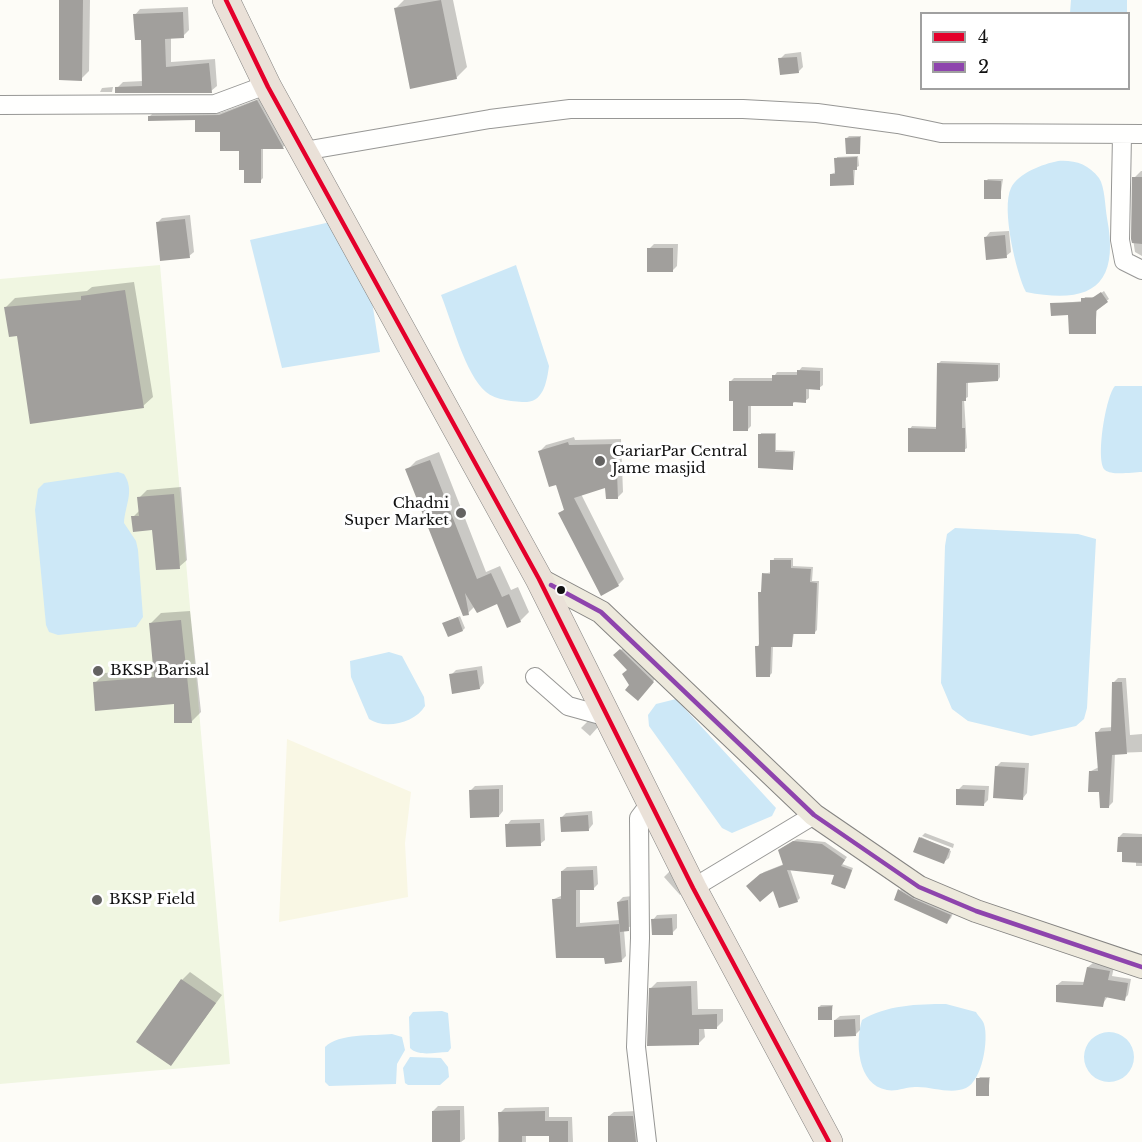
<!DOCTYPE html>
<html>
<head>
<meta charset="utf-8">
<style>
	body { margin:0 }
	#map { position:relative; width:1142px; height:1142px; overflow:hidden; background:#fdfcf7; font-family:"Libre Baskerville",serif }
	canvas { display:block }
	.legend { position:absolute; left:920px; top:12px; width:210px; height:78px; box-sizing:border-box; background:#fff; border:2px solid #a0a0a0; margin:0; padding:8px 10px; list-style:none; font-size:18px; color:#111 }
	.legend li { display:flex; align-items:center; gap:12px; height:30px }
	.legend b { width:30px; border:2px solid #a0a0a0 }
</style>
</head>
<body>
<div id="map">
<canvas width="1142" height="1142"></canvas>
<ul class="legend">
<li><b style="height:8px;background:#e4002b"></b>4</li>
<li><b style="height:8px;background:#8e44ad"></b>2</li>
</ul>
</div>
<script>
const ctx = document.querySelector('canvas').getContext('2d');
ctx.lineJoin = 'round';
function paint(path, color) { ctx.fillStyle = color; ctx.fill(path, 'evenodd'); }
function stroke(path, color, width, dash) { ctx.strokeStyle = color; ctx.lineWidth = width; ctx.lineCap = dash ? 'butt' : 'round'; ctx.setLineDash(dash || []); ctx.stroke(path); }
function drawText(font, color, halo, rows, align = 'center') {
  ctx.font = font + ' "Libre Baskerville",serif'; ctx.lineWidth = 6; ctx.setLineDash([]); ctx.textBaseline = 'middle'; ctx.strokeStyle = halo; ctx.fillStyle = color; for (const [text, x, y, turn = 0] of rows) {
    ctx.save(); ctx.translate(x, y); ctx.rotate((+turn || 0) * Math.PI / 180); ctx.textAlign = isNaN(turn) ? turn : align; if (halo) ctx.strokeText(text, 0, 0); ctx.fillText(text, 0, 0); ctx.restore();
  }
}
paint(new Path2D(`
	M287,739L411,792L405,843L408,897L279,922Z`), '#f9f7e4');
paint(new Path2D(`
	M160,265L230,1064L0,1084V279Z`), '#f0f6e1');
paint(new Path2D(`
	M1071,0H1127V13H1070Z
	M1058,161C1075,160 1088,164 1099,178C1105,187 1105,207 1107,218C1120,286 1091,305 1026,292C1016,273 1001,208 1011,188C1018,173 1043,164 1058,161Z
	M335,221L365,257L380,352L282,368L250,240Z
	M516,265L549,366C547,380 544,401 527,402C515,402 495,400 486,392C465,374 452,322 441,295Z
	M1115,386H1142V472C1133,472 1112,476 1105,470C1095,461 1106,395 1115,386Z
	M118,472L124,474C135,491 125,505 124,523L136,541L138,550L143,617L136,627L58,635L49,632L46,625L35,510L38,489L44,483Z
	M955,528L1078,534L1096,539L1087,708L1084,719L1076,726L1031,736L968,721L952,709L941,683L945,546L947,534Z
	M389,652L402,656L424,697L425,706C415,723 385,730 369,719L351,677L350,661Z
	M676,699L776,808L772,816L732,833L722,828L649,726L648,715L656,704Z
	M946,1004L976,1012C978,1016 983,1020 984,1024C989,1040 982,1081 966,1088C950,1095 931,1086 915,1087C906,1087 896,1092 887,1090C857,1085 855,1041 862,1020C886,1005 918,1004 946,1004Z
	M442,1011L448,1013L451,1048L448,1052C435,1052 419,1057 410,1048L409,1017L413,1012Z
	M1084 1057a25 25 0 1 1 50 0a25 25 0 1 1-50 0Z
	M392,1034L402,1037L405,1050L397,1064L396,1084L329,1086L325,1082V1047C339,1033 373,1036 392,1034Z
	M410,1057L441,1058L448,1067L449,1077L440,1085H408L405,1083L403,1068Z`), '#cde8f7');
paint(new Path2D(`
	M61,0H90L89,71L81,79Z
	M404,0H453L467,67L456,78L395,9Z
	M188,7L189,30L183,36L171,37V62L215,59L217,86L211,91L117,88L123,82L143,81V38L135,15L140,9Z
	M801,52L803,67L798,72L780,59L785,54Z
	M113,87L112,92H100L102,88Z
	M261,98L286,144L283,147H263V178L260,181L245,168L241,150L221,130L196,119L150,116L153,113H220Z
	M849,136H861L860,152L847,138Z
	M858,156L859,166L855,168L854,184L831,174L836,172L837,157Z
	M1141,171H1142V256L1135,252L1133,239L1134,178Z
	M988,179H1003L1000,198L986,181Z
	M190,215L194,252L189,256L157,223L162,218Z
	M1009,231L1011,252L1006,256L986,237L990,232Z
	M654,244H678L677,266L672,271L649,249Z
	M134,282L153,397L143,406L18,335L6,307L15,298L87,291L92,287Z
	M1104,291L1109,299L1097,308L1095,332L1052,304L1083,301L1085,297H1096Z
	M941,361L1000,363V377L998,380L968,381V397L964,399L967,448L964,450L910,429L912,426L937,427L938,364Z
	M802,367L823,368V385L819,388H809V398L805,401H796L792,404H751V426L748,429L735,399L731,381L734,378H773L777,372H798Z
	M761,433H776V450L795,451L793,468L759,467Z
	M574,437L575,440L621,439L623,492L617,498L607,486L581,494L624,579L618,585L560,513L565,509L557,483L540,451L546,445Z
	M439,452L486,572L500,566L511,590L518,587L529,612L520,621L498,602L475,606L468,613L407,470L416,461Z
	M181,487L187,560L179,567L154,529L133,517L140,510L139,498L147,490Z
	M774,558H793V566L813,567L812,581H819L817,630L814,633H794L792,646H773L772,673L769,676L757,647L759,644L760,593L763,590V574L772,572Z
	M190,611L201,712L191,722L176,702L95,683L105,673L155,668L151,623L161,613Z
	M460,616L465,628L463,630L444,623Z
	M623,648L655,679L638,699L629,670L616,655Z
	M482,666L484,683L480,688L451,675L456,670Z
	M1118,678H1126L1130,735L1142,734V752L1115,753L1113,802L1108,807L1091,771L1099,767L1097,733L1101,728L1113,727L1114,682Z
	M588,721L596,723L598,727L590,736L581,728Z
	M1001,762L1029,763L1027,793L1023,798L996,767Z
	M503,785V811L499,816L470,791L475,786Z
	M963,785L989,786L988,800L983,805L958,790Z
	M592,811L593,824L589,829L561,818L566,813Z
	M544,819L545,840L540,844L507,825L511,820Z
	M925,833L954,844L953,848L922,836Z
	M1123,833L1142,834V866H1136V861L1123,851L1119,837Z
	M921,837L951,851L949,858L944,862L915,851Z
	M797,839L825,842L847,857L842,864L853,868L847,885L844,887L836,873L790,869L800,898L797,901L774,888L748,886L764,872L784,864L782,848Z
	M597,866L598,884L593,889H580V923L620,920L618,902L623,897L633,896V925L624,930L626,956L621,961L606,956L557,957L554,899L563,895L562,871L567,867Z
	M670,871L681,894L680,895L664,877Z
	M904,886L954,911L951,918L947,922L900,890Z
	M677,914V928L672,933L653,920L657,915Z
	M1093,963L1114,967L1112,976L1131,979L1128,995L1124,999L1108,996L1102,1005L1057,985L1062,981L1085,982L1088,967Z
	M190,972L222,995L171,1064L182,980Z
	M697,981L698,1009H723V1021L717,1027L704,1028L705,1037L698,1044L651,988L657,982Z
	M821,1005H833L831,1018L819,1007Z
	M860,1015V1030L855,1035L835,1020L840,1016Z
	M980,1077H990L988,1094L978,1079Z
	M438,1106H464L465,1139L461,1142H434L433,1111Z
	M549,1107V1117H572L573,1142H551V1134L526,1135V1142H498L500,1113L505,1108Z
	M637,1111L641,1142H610L609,1116L614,1112Z`), '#0003');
paint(new Path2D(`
	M59,0H83L82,81L59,80Z
	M441,0L457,79L410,89L394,8Z
	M183,12L184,38L165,39L166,67L209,63L212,93H115V87L142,86L141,40H135L133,14Z
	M797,57L799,73L780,75L778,58Z
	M257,100L284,149H261V183H244V170H239V151H220V132H195V120L148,121V116L219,115Z
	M860,137V154H846L845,138Z
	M857,157V170H853L854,185L830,186V174H835L834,158Z
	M1132,177H1142V244L1132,243L1131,239Z
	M984,180L1001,181V199H984Z
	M185,219L190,258L160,261L156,222Z
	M1005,235L1007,258L986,260L984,237Z
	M647,248H673V272H647Z
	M125,290L144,408L30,424L17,336L9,337L4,307L81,300V296Z
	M1101,292L1108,302L1096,311V334H1069L1068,315L1051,316L1050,303L1081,302V298H1092Z
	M937,363L998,365V381L966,383V401H962V428H965V452H908V428L936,429Z
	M797,370L820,371V390L806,389V403L793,402V406H748V431H733V401H729V381H772V375H797Z
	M758,434H775V452H793V470L758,468Z
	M568,442L569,445L616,444L618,499H606L605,488L574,498L619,586L601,596L558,513L564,510L556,485L549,487L538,451Z
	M430,460L477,579L491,573L502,597L509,594L521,622L507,628L497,604L477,613L465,593L469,615L463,616L405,469Z
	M174,494L180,569L156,570L152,530L133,532L131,516H139L137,497Z
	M770,560H791V568L811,569L810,582L817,583L815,634H793L792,647H771L770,677H756L755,646H759L758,592H761L762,573L770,574Z
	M458,617L463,631L448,637L442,623Z
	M181,620L192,723H174V704L95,711L93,682L154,677L149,623Z
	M620,649L654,682L638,701L625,690L629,685L622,674L627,670L613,655Z
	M477,670L480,689L452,694L449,674Z
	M1112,682H1122L1127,754L1112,755L1109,808H1100L1099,792H1088L1089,771H1098L1095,732L1111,731Z
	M995,766L1025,768L1023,800L993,798Z
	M499,789V817L470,818L469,790Z
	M956,789L985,790L984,806L956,805Z
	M588,815L589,831L561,832L560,817Z
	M540,823L541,846L506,847L505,824Z
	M919,837L950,849L944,864L913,852Z
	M1118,837H1142V863L1122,862V852H1117Z
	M793,841L822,844L845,860L841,866L852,870L845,889L831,884L834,875L787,870L798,902L779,908L773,891L760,902L746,886L760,874L783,865L778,850Z
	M593,870L594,890H576V927L619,924L622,962L605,964L604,958H556L552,899H561V871Z
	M898,889L914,899L951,915L947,924L894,900Z
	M628,900L629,931L620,932L617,902Z
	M672,918L673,935H652L651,919Z
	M1087,967L1110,971L1108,980L1128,983L1125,1001L1105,997L1103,1007L1056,1002V985H1083Z
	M181,979L216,1003L171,1066L136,1042Z
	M691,986L692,1015L717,1014V1029H699V1045L647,1046L649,988Z
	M832,1006V1020H818V1007Z
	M855,1019L856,1036L834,1037V1020Z
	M976,1078H989V1096H976Z
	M460,1110V1142H432V1111Z
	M545,1111V1121H568V1142H549V1136H522V1142H499L498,1112Z
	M608,1116H633L636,1142H608Z`), '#a19f9c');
const minor = new Path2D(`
	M0,105L215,104L258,88L268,87
	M1122,135L1120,240L1124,261L1142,270
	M304,151L490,119L570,109H743L817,113L898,124L941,133L1142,134
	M535,677L568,706L608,717
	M693,888L814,815
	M647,1142L636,1047L640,938L639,818L651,802`);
const major = new Path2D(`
	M539,579L601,612L814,815L919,887L976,911L1142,967`);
const highway = new Path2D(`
	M226,0L268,87L539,579L693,888L829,1142`);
stroke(minor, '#979795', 20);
stroke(major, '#858482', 24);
stroke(highway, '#858482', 28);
stroke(minor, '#fffffe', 18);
stroke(major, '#ede9dc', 22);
stroke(highway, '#eae1d8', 27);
stroke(new Path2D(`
	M226,0L268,87L539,579L693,888L829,1142`), '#e4002b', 4.5);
stroke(new Path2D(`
	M551,585L601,612L814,815L919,887L976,911L1142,967`), '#8e44ad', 4.5);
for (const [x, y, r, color] of [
	[600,461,6,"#646362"],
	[461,513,6,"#646362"],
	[561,590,5,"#111"],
	[98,671,6,"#646362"],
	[97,900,6,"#646362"]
]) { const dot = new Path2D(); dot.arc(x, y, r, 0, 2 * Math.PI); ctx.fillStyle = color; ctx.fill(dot); stroke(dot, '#fff', 2); }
drawText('15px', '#111', '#fff', [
	["GariarPar Central",612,452],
	["Jame masjid",612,469],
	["Chadni",449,504,"right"],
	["Super Market",449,521,"right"],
	["BKSP Barisal",110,671],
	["BKSP Field",109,900]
], 'left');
</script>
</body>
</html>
